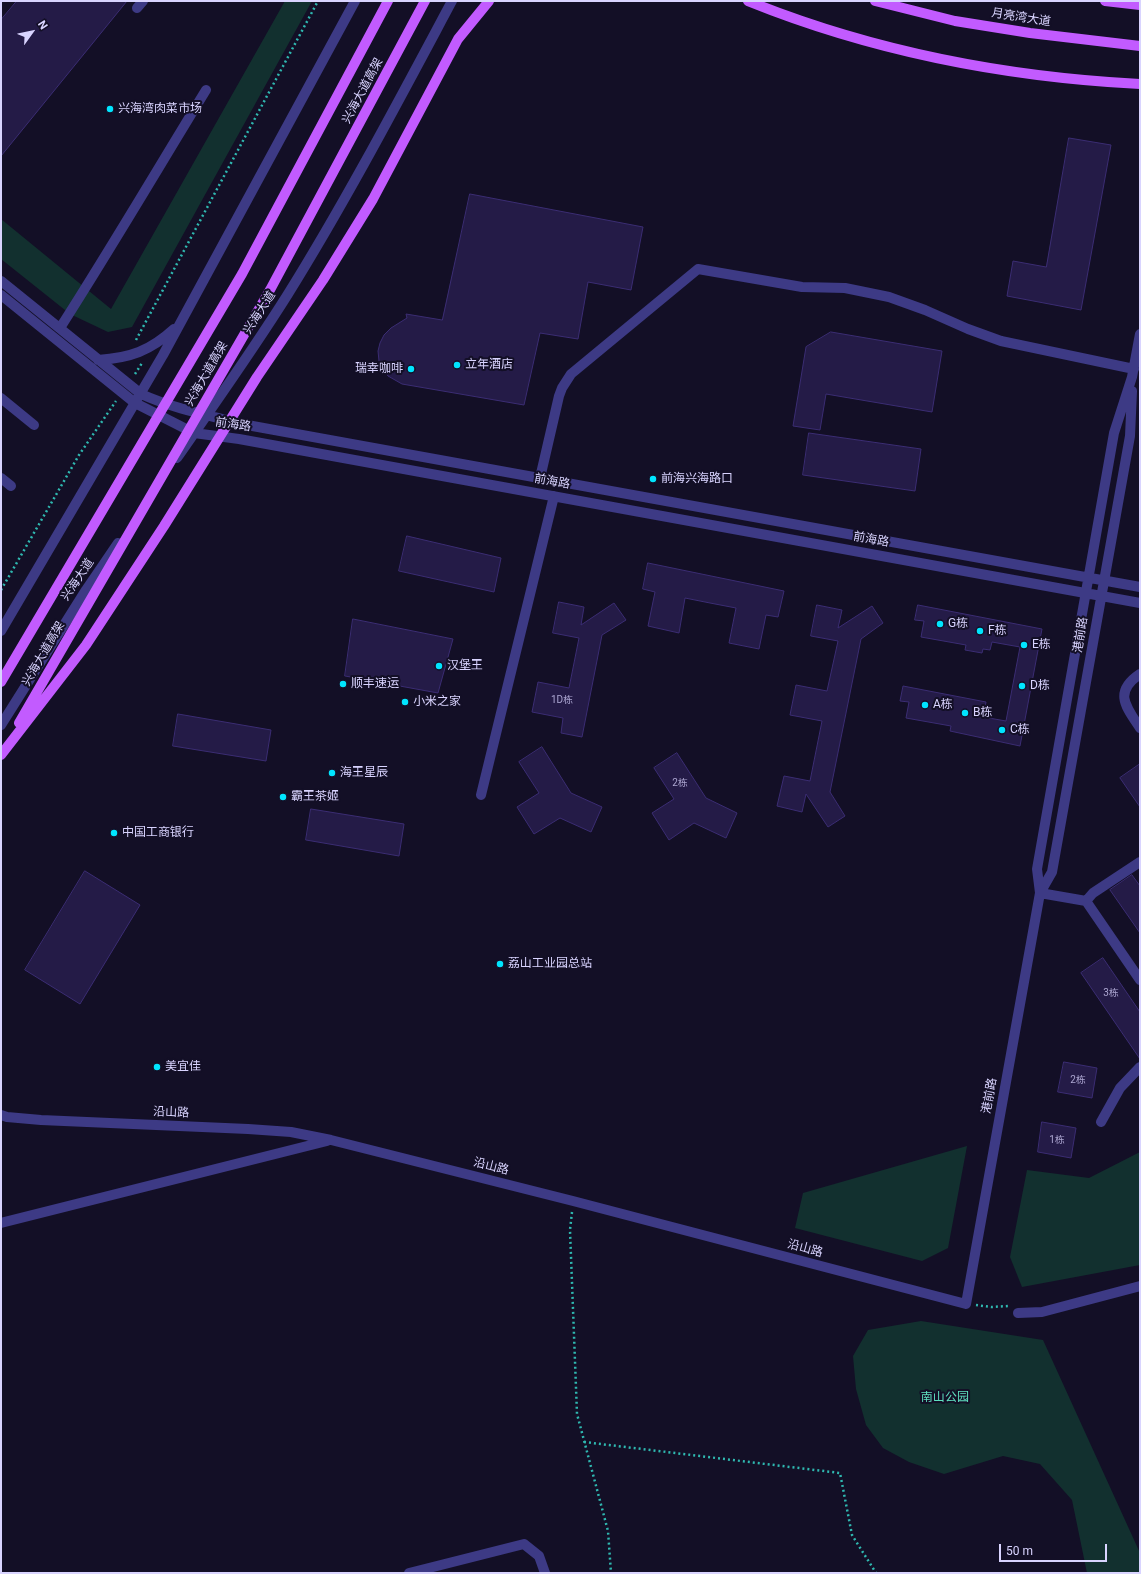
<!DOCTYPE html>
<html>
<head>
<meta charset="utf-8">
<style>
	body { margin:0 }
	#map { position:relative; width:1141px; height:1574px; overflow:hidden; background:#130f26; font-family:Roboto,sans-serif }
	canvas { display:block }
	.frame { position:absolute; inset:0; border:2px solid #d9d4ff; pointer-events:none }
	.north { position:absolute; left:12px; top:12px; width:40px; height:40px; -webkit-text-stroke:3px #130f26; paint-order:stroke; rotate:57deg; font-size:11px; font-weight:700; line-height:16px; text-align:center; color:#d9d4ff }
	.north::after { content:''; display:block; margin:auto; width:14px; height:18px; background:#d9d4ff; clip-path:polygon(50% 0,100% 100%,50% 72%,0 100%) }
	.scale { position:absolute; left:999px; top:1544px; width:108px; height:18px; box-sizing:border-box; border:2px solid #d9d4ff; border-top:0; padding-left:5px; font-size:12px; line-height:14px; white-space:nowrap; color:#d9d4ff; -webkit-text-stroke:3px #130f26; paint-order:stroke }
</style>
</head>
<body>
<div id="map">
<canvas width="1141" height="1574"></canvas>
<div class="frame"></div>
<div class="north">N</div>
<div class="scale">50 m</div>
</div>
<script>
const ctx = document.querySelector('canvas').getContext('2d');
ctx.lineJoin = 'round';
function paint(path, color) { ctx.fillStyle = color; ctx.fill(path, 'evenodd'); }
function stroke(path, color, width, dash) { ctx.strokeStyle = color; ctx.lineWidth = width; ctx.lineCap = dash ? 'butt' : 'round'; ctx.setLineDash(dash || []); ctx.stroke(path); }
function drawText(font, color, halo, rows, align = 'center') {
  ctx.font = font + ' Roboto,"Noto Sans SC",sans-serif'; ctx.lineWidth = 4; ctx.setLineDash([]); ctx.textBaseline = 'middle'; ctx.strokeStyle = halo; ctx.fillStyle = color; for (const [text, x, y, turn = 0] of rows) {
    ctx.save(); ctx.translate(x, y); ctx.rotate((+turn || 0) * Math.PI / 180); ctx.textAlign = isNaN(turn) ? turn : align; if (halo) ctx.strokeText(text, 0, 0); ctx.fillText(text, 0, 0); ctx.restore();
  }
}
paint(new Path2D(`
	M285,1H312L132,327L108,332L70,314L1,259V219L111,309Z
	M967,1146L948,1248L922,1261L795,1228L803,1193Z
	M1140,1152V1265L1022,1287L1010,1257L1027,1170L1089,1178Z
	M921,1321L1043,1340L1140,1553V1573H1087L1072,1500L1040,1464L1003,1456L944,1474L909,1462L883,1448L866,1425L856,1389L853,1356L868,1330Z`), '#12302f');
const building = new Path2D(`
	M17,1H127L1,156V20Z
	M1069,138L1111,145L1081,310L1007,296L1013,261L1046,267Z
	M470,194L643,227L631,290L588,282L578,339L540,333L524,405L402,384L388,376L379,361L378,351L380,343L384,335L391,328L407,318L406,314L442,320Z
	M831,332L942,351L932,412L826,394L820,430L793,426L806,347Z
	M809,433L921,449L915,491L803,475Z
	M407,536L501,558L494,592L399,571Z
	M648,563L784,591L778,617L766,615L759,649L729,643L736,608L710,603L685,598L679,633L648,626L655,592L643,589Z
	M559,602L584,607L581,625L614,603L626,620L602,635L582,737L561,733L563,718L532,712L538,682L569,688L579,638L553,633Z
	M817,605L842,610L838,628L872,606L883,623L861,639L830,792L845,816L828,827L806,794L802,812L777,806L784,776L810,781L822,721L790,715L796,685L827,691L838,641L811,636Z
	M918,605L1042,629L1020,746L950,731L951,726L906,718L909,702L900,701L903,686L986,702L983,717L1006,721L1020,647L992,642L990,650L983,649L982,653L965,650L966,645L921,637L924,621L915,620Z
	M353,619L453,639L438,693L345,676Z
	M178,714L271,730L266,761L173,746Z
	M542,747L571,793L602,807L591,832L560,818L534,834L517,807L539,793L519,762Z
	M677,753L706,798L737,813L726,838L694,823L669,840L652,813L674,799L654,768Z
	M1140,764V807L1120,778Z
	M311,809L404,824L399,856L306,840Z
	M85,871L140,905L80,1004L25,970Z
	M1132,875L1140,886V933L1110,890Z
	M1103,958L1140,1012V1059L1081,973Z
	M1064,1062L1097,1068L1092,1098L1058,1092Z
	M1042,1122L1076,1128L1071,1158L1038,1152Z`);
paint(building, '#241b47');
stroke(building, '#3b2d73', 1);
stroke(new Path2D(`
	M136,340L318,1
	M135,374L142,363
	M1,590L79,455L116,401
	M572,1212L570,1230L577,1414L608,1531L611,1573
	M976,1305L991,1307L1009,1306
	M584,1442L840,1473L852,1535L876,1573`), '#2fb8b0', 2.5, [2, 3]);
stroke(new Path2D(`
	M137,8L143,1
	M1,281L141,394C174,409 212,416 247,425L1140,587
	M1,295L135,403L194,433L239,439L1140,603
	M60,328C110,250 157,170 206,90
	M98,360C130,358 150,351 174,329
	M1,398L34,425
	M177,458C215,403 253,350 288,294C347,199 399,100 452,1
	M1,478L11,486
	M540,478L559,396L562,388L571,374L698,269L802,287L845,288L889,297L925,310L968,329L1001,341L1134,369
	M1,631L163,355L355,1
	M1140,674C1113,692 1126,707 1140,728
	M1,725L86,590L118,543
	M481,795L554,496
	M1140,862L1093,893L1086,901L1140,980
	M1040,893L1052,872L1130,436L1132,391
	M1040,893L1086,901
	M1,1115L7,1117L41,1120L248,1129L291,1132L331,1140L573,1201L966,1304L1040,893L1037,869L1114,433L1132,377L1140,334
	M1101,1122L1120,1088L1140,1067
	M1,1223L327,1141
	M1018,1313L1042,1312L1140,1286
	M409,1573L524,1544L539,1556L545,1573`), '#3d3a85', 10);
stroke(new Path2D(`
	M748,1C872,51 1006,77 1140,84
	M875,1L955,21L1030,33L1140,46
	M1105,1L1140,5`), '#c25bff', 10);
stroke(new Path2D(`
	M1,682L242,274L388,1
	M19,723L270,290L425,1
	M1,755L86,645L164,526L257,377L323,280L373,199L458,39L489,1`), '#c25bff', 10);
for (const [x, y, r, color] of [
	[110,109,4,"#00e5ff"],
	[457,365,4,"#00e5ff"],
	[411,369,4,"#00e5ff"],
	[653,479,4,"#00e5ff"],
	[940,624,4,"#00e5ff"],
	[980,631,4,"#00e5ff"],
	[1024,645,4,"#00e5ff"],
	[439,666,4,"#00e5ff"],
	[343,684,4,"#00e5ff"],
	[1022,686,4,"#00e5ff"],
	[405,702,4,"#00e5ff"],
	[925,705,4,"#00e5ff"],
	[965,713,4,"#00e5ff"],
	[1002,730,4,"#00e5ff"],
	[332,773,4,"#00e5ff"],
	[283,797,4,"#00e5ff"],
	[114,833,4,"#00e5ff"],
	[500,964,4,"#00e5ff"],
	[157,1067,4,"#00e5ff"]
]) { const dot = new Path2D(); dot.arc(x, y, r, 0, 2 * Math.PI); ctx.fillStyle = color; ctx.fill(dot); stroke(dot, '#130f26', 1.5); }
drawText('10px', '#aca6d1', null, [
	["1D栋",562,700],
	["2栋",680,783],
	["3栋",1111,993],
	["2栋",1078,1080],
	["1栋",1057,1140]
]);
drawText('12px', '#d9d4ff', '#130f26', [
	["月亮湾大道",1021,18,9],
	["兴海大道高架",363,91,-62],
	["兴海大道",260,313,-57],
	["兴海大道高架",207,374,-60],
	["前海路",233,425,8],
	["前海路",552,482,10],
	["前海路",871,540,10],
	["兴海大道",78,580,-56],
	["港前路",1081,635,-81],
	["兴海大道高架",44,654,-60],
	["港前路",990,1096,-80],
	["沿山路",171,1113,2],
	["沿山路",491,1167,14],
	["沿山路",805,1249,15]
]);
drawText('12px', '#d9d4ff', '#130f26', [
	["兴海湾肉菜市场",118,109],
	["立年酒店",465,365],
	["瑞幸咖啡",403,369,"right"],
	["前海兴海路口",661,479],
	["G栋",948,624],
	["F栋",988,631],
	["E栋",1032,645],
	["汉堡王",447,666],
	["顺丰速运",351,684],
	["D栋",1030,686],
	["小米之家",413,702],
	["A栋",933,705],
	["B栋",973,713],
	["C栋",1010,730],
	["海王星辰",340,773],
	["霸王茶姬",291,797],
	["中国工商银行",122,833],
	["荔山工业园总站",508,964],
	["美宜佳",165,1067]
], 'left');
drawText('12px', '#5fe0c0', '#130f26', [
	["南山公园",945,1398]
]);
</script>
</body>
</html>
